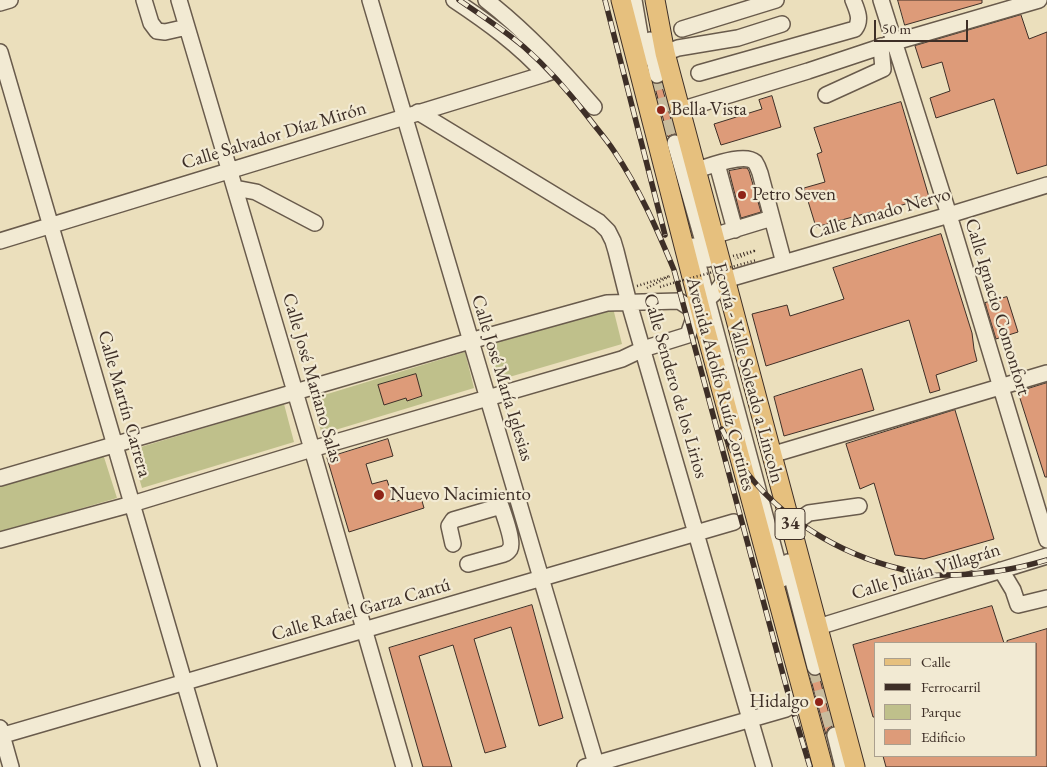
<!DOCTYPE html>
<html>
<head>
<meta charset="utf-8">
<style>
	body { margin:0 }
	#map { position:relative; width:1047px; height:767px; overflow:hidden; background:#ebdfbc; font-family:"EB Garamond",serif }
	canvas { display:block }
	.legend { position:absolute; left:874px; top:642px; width:162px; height:115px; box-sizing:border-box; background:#f2ead3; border:1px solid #aa9f8e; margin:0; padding:6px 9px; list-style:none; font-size:15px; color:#3e2f27 }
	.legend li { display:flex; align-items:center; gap:10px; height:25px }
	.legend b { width:25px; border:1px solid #aa9f8e }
	.scale { position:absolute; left:874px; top:20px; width:94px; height:22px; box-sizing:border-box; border:2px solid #3e2f27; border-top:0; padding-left:6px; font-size:15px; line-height:18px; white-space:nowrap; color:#3e2f27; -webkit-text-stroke:4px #f2ead3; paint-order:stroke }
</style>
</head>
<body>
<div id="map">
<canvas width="1047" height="767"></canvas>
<ul class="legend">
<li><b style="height:6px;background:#e6c07e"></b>Calle</li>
<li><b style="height:6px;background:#3e2f27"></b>Ferrocarril</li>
<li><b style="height:14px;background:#bfc08b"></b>Parque</li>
<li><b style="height:14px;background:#dd9b79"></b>Edificio</li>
</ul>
<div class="scale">50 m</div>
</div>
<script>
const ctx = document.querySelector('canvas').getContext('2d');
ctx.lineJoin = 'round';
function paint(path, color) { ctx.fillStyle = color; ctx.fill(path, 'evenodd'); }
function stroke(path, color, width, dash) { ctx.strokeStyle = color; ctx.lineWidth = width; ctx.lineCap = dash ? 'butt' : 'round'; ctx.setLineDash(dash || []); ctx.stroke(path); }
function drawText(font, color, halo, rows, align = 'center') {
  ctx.font = font + ' "EB Garamond",serif'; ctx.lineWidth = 4.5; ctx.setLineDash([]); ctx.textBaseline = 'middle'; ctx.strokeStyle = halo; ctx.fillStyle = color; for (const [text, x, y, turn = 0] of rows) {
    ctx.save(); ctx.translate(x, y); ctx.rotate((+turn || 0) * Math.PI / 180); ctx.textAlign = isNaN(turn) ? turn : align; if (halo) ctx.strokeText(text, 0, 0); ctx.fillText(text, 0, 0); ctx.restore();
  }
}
paint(new Path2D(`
	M613,308L622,344L499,380L489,344Z
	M465,352L474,388L322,434L311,399Z
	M284,404L294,442L142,488L131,450Z
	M103,454L117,498L0,532V485Z`), '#bfc08b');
const building = new Path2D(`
	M898,0H982V3L905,25Z
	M1021,15L1029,39L1047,32V165L1017,174L994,99L936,118L930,98L950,91L942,62L922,68L915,46Z
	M661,83L675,134H672L668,137L654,84Z
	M772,96L781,127L721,145L714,124L762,109L759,100Z
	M901,102L929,197L872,214L871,212L816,227L804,188L825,182L817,154L822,152L814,128Z
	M743,168H747L749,171L761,212L741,218L729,171Z
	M941,234L972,333L974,349L977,361L936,375L940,390L930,393L909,320L766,366L752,314L787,305L790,316L844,299L833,268Z
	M1007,297L1018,332L996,339L985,303Z
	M862,369L874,410L784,436L774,397Z
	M416,374L422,396L407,401L406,398L384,405L378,385Z
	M1047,383V477H1045L1018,392Z
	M955,410L994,539L924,559L895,555L874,483L860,489L846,444Z
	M388,439L393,456L366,464L372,484L387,480L394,502L420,494L424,508L349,532L327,458Z
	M532,605L563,718L539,726L511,627L474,639L506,747L485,753L453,645L419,656L452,767H423L389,648Z
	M992,606L1004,643H876V717H873L853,645Z
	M1047,629V767H886L883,756H1036V643H1007V641Z
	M810,675L813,676L819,675L832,726L828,729L826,734Z`);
paint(building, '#dd9b79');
stroke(building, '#3e2f27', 1);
stroke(new Path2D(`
	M657,75L675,143
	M815,667L835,735`), '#c8bc9e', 15, [15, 8]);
const minor = new Path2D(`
	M144,0L151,23L157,31L165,32L187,27
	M179,0L312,449L404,767
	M370,0L597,767
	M454,0C487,22 519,45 545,74
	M486,0C526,31 561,69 594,107
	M634,0L644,58
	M881,0L949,215L1047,540
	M0,3L10,0
	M682,29L776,0
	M650,40L657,75
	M0,52L209,767
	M665,53L678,48L738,38L782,24
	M699,73L855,29C862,20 857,10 853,0
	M826,95L883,69L881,46
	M680,110L808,71L895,42L1039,0
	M418,112L599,222L608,231L613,241L616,251L629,303L764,767
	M675,143L708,259
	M717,164L735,230
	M696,170C708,167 744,152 755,162C757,165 759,170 760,173L784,263
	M235,188L256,192L315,223
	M713,236L772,218
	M0,241L545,74L560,69
	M693,246L782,579
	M771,455L1047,373
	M0,478L470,341L596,306L607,303L679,301L696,312
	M790,526L809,513L859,506
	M0,540L132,504L312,449L622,359L643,349L688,335L696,312L700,306L717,291L725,280L949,215L1047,185
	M453,544L449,526L453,520L501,506C504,515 514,542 510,549C508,552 507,553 504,554L468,564
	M788,562L815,667
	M1001,570L1013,590L1018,605L1047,598
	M818,627L1047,556
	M0,728L11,767
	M835,735L843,767
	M0,736L734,522
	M585,767L786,709`);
const major = new Path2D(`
	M621,0L705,328L823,767
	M655,0L665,53L855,767`);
stroke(minor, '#695b4c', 18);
stroke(major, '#3e2f27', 21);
stroke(new Path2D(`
	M733,256L754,251L735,259
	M637,286L670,276L647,288
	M660,287L673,283`), '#3e2f27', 2.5, [1, 2.5]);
stroke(minor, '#f2ead3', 15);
stroke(major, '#e6c07e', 19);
const rail = new Path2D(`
	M459,0C481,15 504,30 524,47C548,68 569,92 588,117C597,129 606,139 614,151C639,188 657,229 674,270L791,704L810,767
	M605,0L665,235
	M722,429C728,441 733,455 742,466C779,518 839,554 901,569C908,571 916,574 923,575C930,576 938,575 946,575C980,575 1014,570 1047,560`);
stroke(rail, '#3e2f27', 5.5);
stroke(rail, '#f2ead3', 4, [11]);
stroke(new Path2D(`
	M673,283L757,260`), '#3e2f27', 2.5, [1, 2.5]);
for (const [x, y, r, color] of [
	[661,110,5,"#8f2418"],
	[742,195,5,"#8f2418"],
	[379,495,6,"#8f2418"],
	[819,702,5,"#8f2418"]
]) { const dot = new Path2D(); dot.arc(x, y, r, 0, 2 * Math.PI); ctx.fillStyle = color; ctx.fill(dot); stroke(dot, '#f2ead3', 2); }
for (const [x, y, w] of [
	[790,524,30]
]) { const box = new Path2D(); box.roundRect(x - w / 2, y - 15.5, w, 31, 4); ctx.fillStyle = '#f2ead3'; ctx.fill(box); stroke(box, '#3e2f27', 1); }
drawText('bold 18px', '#3e2f27', null, [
	["34",790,524]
]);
drawText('19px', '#3e2f27', '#f2ead3', [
	["Bella Vista",671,110],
	["Petro Seven",752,195],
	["Nuevo Nacimiento",390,495],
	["Hidalgo",809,702,"right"]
], 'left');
drawText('19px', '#3e2f27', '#f2ead3', [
	["Calle Salvador Díaz Mirón",274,136,-17],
	["Calle Amado Nervo",880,214,-16],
	["Calle Ignacio Comonfort",997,307,73],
	["Ecovía - Valle Soleado a Lincoln",748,373,75],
	["Calle José Mariano Salas",312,378,74],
	["Calle José María Iglesias",502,378,73],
	["Avenida Adolfo Ruíz Cortines",720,384,75],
	["Calle Sendero de los Lirios",675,386,74],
	["Calle Martín Carrera",124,404,74],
	["Calle Julián Villagrán",926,572,-17],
	["Calle Rafael Garza Cantú",361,610,-16]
]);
</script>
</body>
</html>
